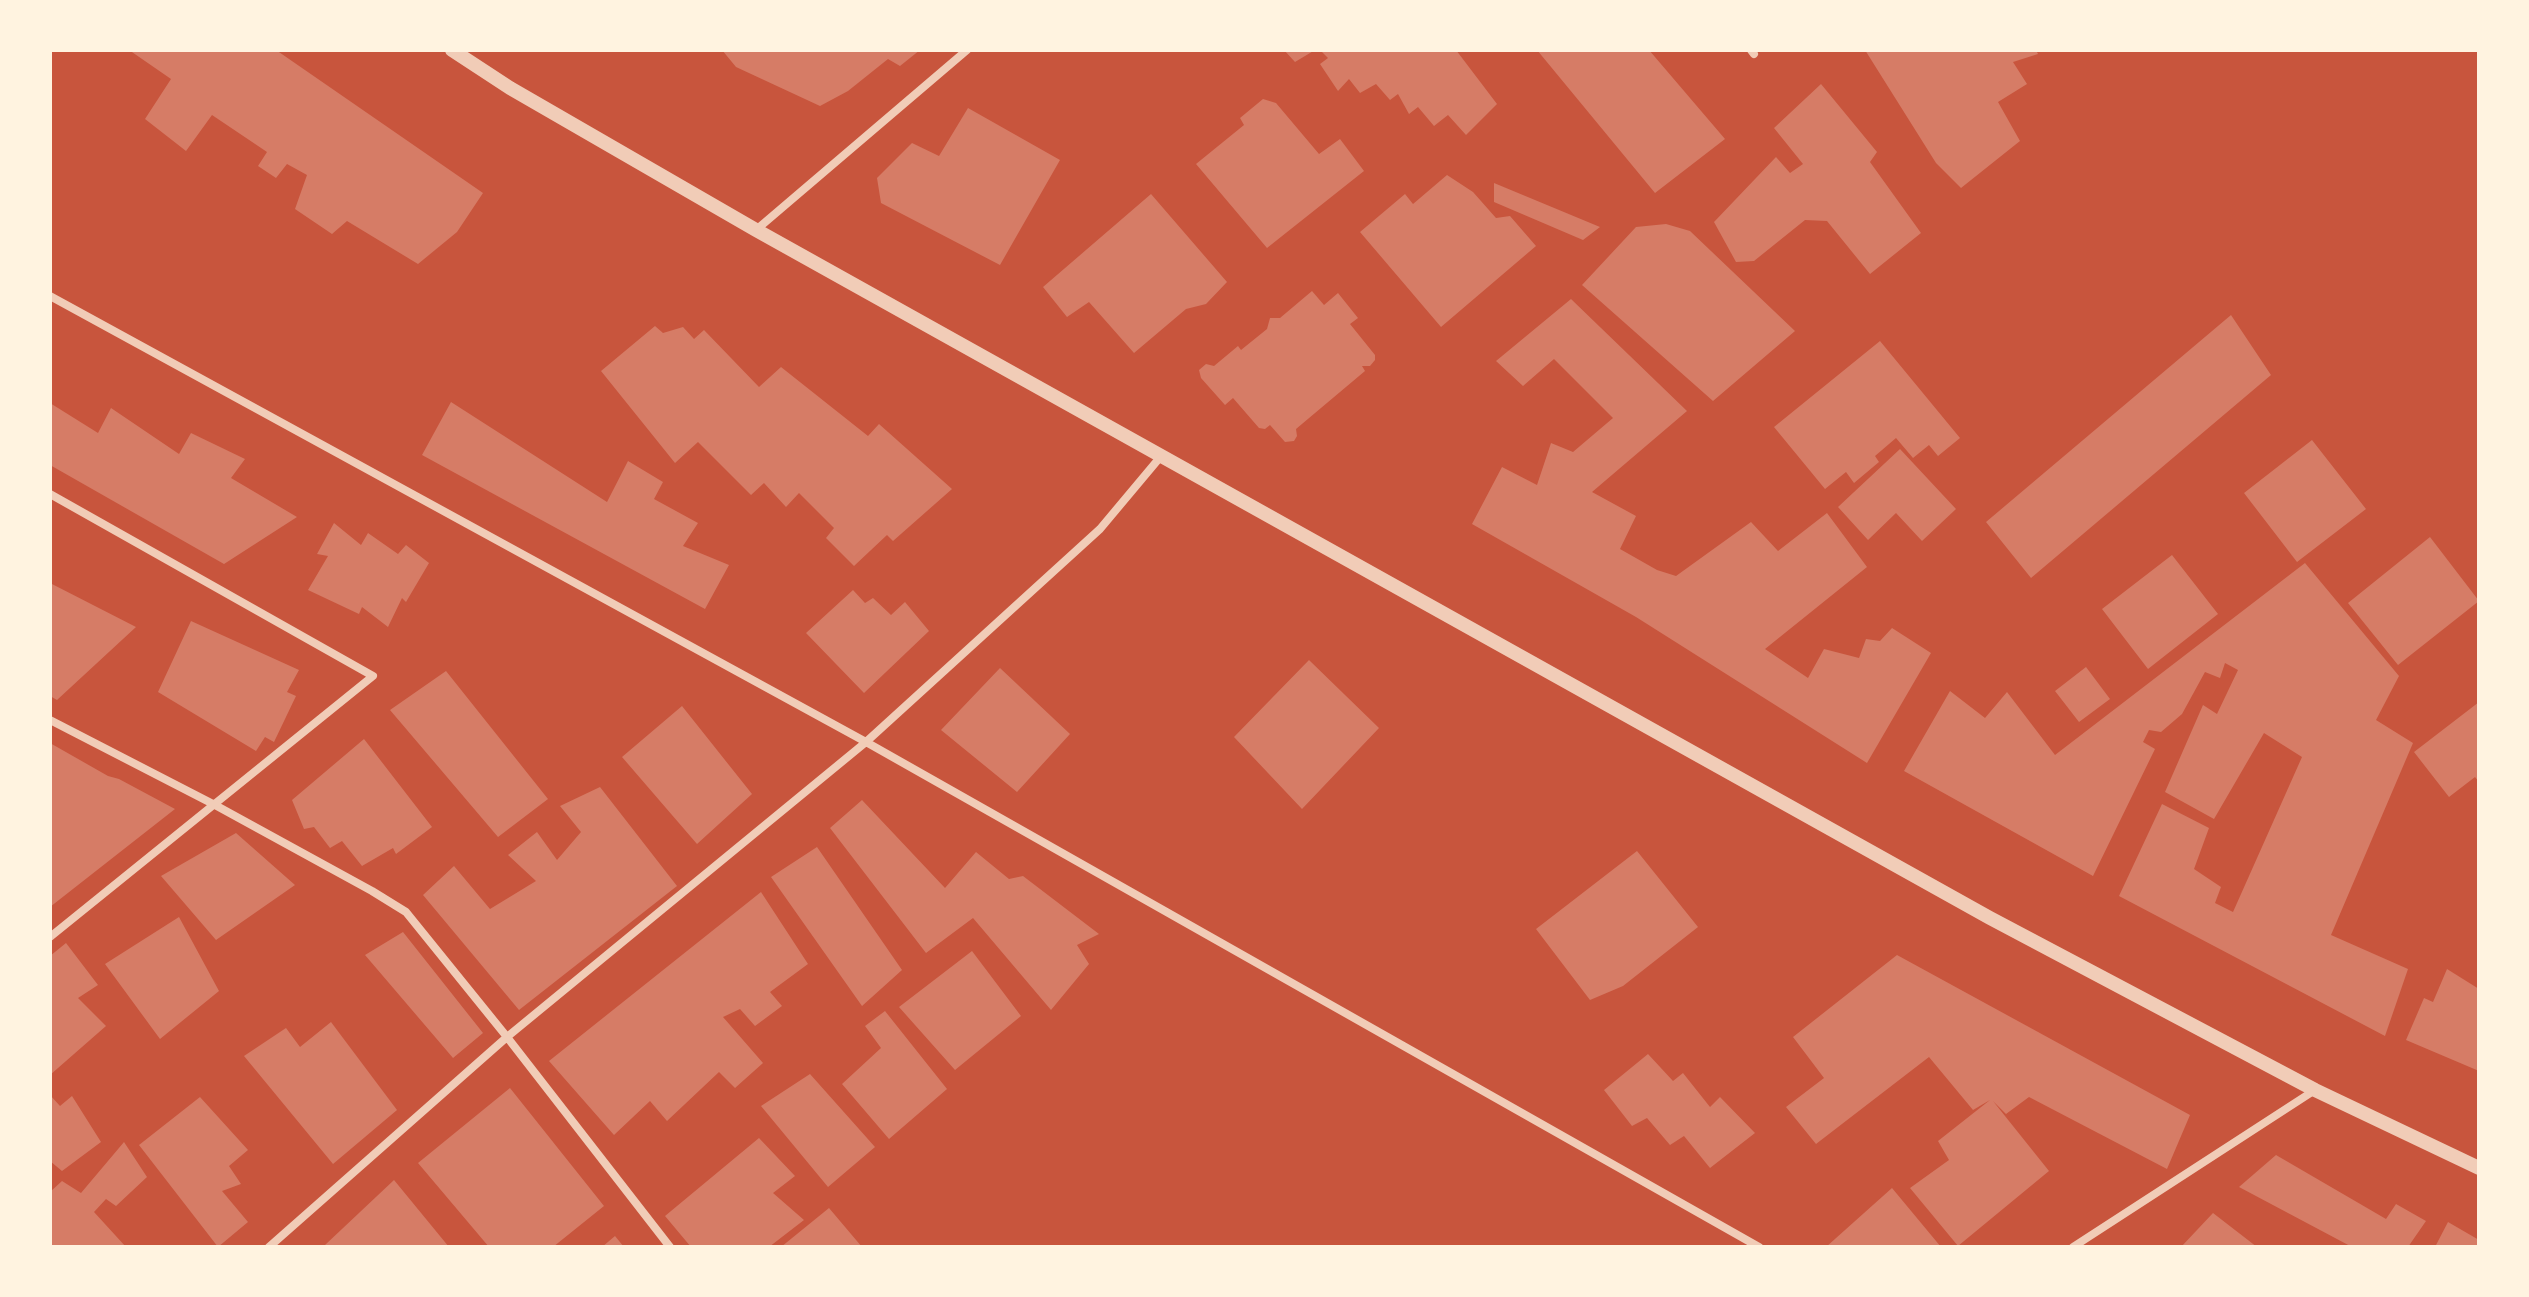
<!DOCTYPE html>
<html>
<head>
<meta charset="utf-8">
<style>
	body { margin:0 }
	#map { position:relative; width:2529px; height:1297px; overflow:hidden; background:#c8553d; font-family:Montserrat,sans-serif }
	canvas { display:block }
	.frame { position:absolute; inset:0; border:52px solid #fff3e0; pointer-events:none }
</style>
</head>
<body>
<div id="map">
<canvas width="2529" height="1297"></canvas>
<div class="frame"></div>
</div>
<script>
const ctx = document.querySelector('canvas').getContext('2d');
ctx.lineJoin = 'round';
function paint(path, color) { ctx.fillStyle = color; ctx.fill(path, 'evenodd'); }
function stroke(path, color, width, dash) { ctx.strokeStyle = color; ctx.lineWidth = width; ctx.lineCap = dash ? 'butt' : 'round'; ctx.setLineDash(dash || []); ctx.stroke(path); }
paint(new Path2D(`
	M129,50H276L483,193L457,232L418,264L347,221L332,234L295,209L307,175L287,164L276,178L258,166L267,152L212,115L186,151L145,119L171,79Z
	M722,50H920L900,66L888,59L848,91L820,106L736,67Z
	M1284,50H1315L1295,62Z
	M1320,50H1456L1497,104L1466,135L1448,115L1434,126L1418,107L1409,114L1398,94L1390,100L1376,84L1360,93L1349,79L1338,91L1320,64L1328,58Z
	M1537,50H1649L1725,139L1655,193Z
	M1865,50H2036L2038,54L2013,62L2027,84L1998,102L2020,141L1961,188L1936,163Z
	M1821,84L1877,152L1870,162L1921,233L1870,274L1827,221L1805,220L1754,261L1736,262L1714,222L1776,157L1790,173L1803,164L1774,128Z
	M1263,99L1276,103L1319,154L1340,139L1364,171L1267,248L1196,164L1244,125L1240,118Z
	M968,108L1060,160L1000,265L881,203L877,178L912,143L939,156Z
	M1447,175L1473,192L1496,218L1510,216L1536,246L1441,327L1360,232L1405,194L1413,204Z
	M1494,183L1600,227L1583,240L1494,202Z
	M1151,194L1227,282L1206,304L1186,309L1134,353L1089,302L1067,317L1043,287Z
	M1666,224L1690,231L1795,331L1713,401L1582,285L1636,227Z
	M1312,291L1324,305L1338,293L1358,318L1350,324L1375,355V360L1370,366H1362L1365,371L1296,429L1297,436L1294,441L1285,442L1270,425L1265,429L1259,428L1233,398L1225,405L1201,378L1199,370L1206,364L1214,366L1238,346L1241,350L1267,329L1270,318H1280Z
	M1571,299L1687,411L1592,492L1636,516L1620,549L1657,570L1676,576L1751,522L1778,551L1827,513L1867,567L1765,649L1808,678L1824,649L1859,658L1866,639L1880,641L1892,628L1931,653L1867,763L1636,617L1472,524L1502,467L1537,485L1551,443L1573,452L1613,418L1554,359L1523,386L1496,361Z
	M2231,315L2271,375L2031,578L1986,522Z
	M655,326L663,333L683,327L694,339L704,330L759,387L781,367L868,436L879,424L952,489L893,541L887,535L854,566L826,538L834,528L799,493L786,507L764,483L751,495L698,442L675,463L601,371Z
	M1880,341L1960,438L1938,456L1929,445L1913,458L1896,438L1875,456L1879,462L1854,483L1846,472L1825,489L1774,427Z
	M451,402L607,502L628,461L663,482L654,499L698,523L683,546L729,565L705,609L422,455Z
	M50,403L98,433L111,408L179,454L191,433L245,459L231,478L297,517L224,564L50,465Z
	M2312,440L2366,509L2297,562L2244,493Z
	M1900,449L1956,509L1922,541L1896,513L1868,540L1838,507Z
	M334,523L361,545L368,533L398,554L406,545L429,563L406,602L402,598L388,627L362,607L359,614L308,590L328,556L317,554Z
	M2430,537L2479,601L2398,665L2348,603Z
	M2172,555L2218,614L2148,669L2102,609Z
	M2305,563L2399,676L2376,720L2413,743L2331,935L2408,969L2385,1036L2119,896L2162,804L2209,828L2194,869L2221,887L2215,903L2233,912L2302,757L2264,733L2214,819L2165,792L2203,705L2217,714L2238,670L2225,663L2220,678L2205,672L2182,714L2161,732L2149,730L2143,742L2155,749L2093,876L1904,771L1950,691L1985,718L2007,692L2055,755Z
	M50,583L136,627L57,700L50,696Z
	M853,590L865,603L873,598L891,615L905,602L929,631L864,693L806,633Z
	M191,621L299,670L287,692L296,696L274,742L265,737L256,751L158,692Z
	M1309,660L1379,728L1302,809L1234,737Z
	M2086,667L2110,699L2079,722L2055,691Z
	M1000,668L1070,734L1017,792L941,730Z
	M446,671L548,799L498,837L390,710Z
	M2479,702V782L2475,777L2449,797L2414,752Z
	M682,706L752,794L697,844L622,757Z
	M364,739L432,827L396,854L393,848L362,866L342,841L330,848L314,827L304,829L292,800Z
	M50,743L108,776L119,779L175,809L50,907Z
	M600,787L677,886L519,1010L423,895L454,866L490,909L536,881L508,855L537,832L557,860L581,832L560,806Z
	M862,800L945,888L976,852L1009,879L1023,876L1099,934L1077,945L1089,964L1051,1010L973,918L926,953L830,828Z
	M236,833L295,885L216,940L161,876Z
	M817,847L902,970L862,1006L771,877Z
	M1637,851L1698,927L1623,986L1590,1000L1536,929Z
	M761,892L808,964L770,992L782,1006L755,1026L740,1009L723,1017L763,1063L735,1088L719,1072L667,1121L650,1101L614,1135L549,1061Z
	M179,917L219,991L160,1039L105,964Z
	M403,932L483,1033L453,1058L365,955Z
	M66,943L98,985L78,998L106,1026L50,1075V956Z
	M972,951L1021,1016L955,1070L899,1007Z
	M1897,955L2190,1115L2167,1169L2029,1097L2006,1114L1993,1101L2049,1171L1958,1246L1910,1188L1949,1160L1938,1141L1990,1100L1973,1110L1929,1057L1816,1144L1786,1107L1824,1078L1793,1037Z
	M2447,969L2479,989V1071L2406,1040L2424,998L2433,1002Z
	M885,1011L947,1089L889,1139L842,1084L881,1048L865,1026Z
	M331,1022L397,1110L333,1164L244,1056L286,1028L300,1047Z
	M1648,1054L1673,1081L1683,1073L1710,1107L1720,1097L1755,1133L1710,1168L1684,1136L1670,1145L1647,1118L1632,1126L1604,1090Z
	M810,1074L875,1147L828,1187L761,1106Z
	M510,1088L604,1206L553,1247H489L418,1163Z
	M50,1095L60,1106L72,1096L101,1142L62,1171L50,1161Z
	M200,1097L248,1150L229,1166L241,1184L222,1191L248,1222L218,1247L139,1145Z
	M759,1138L795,1176L773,1193L804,1220L769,1247H691L665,1216Z
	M124,1142L147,1177L116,1206L106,1199L94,1212L126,1247H50V1192L62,1181L81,1193Z
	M2276,1155L2386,1219L2396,1204L2426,1221L2408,1247H2352L2239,1187Z
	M394,1180L449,1247H327L325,1245Z
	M1892,1188L1941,1247H1826Z
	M829,1208L862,1247H781Z
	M2213,1213L2257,1247H2181Z
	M2448,1222L2479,1240V1247H2435Z
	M615,1236L624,1247H602Z`), '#d67c66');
stroke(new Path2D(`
	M1751,50L1754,54
	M756,230L967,50
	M50,296L866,742L1759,1247
	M50,494L373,676L50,937
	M50,720L215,805L372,891L406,912L507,1037L670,1247
	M269,1247L507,1037L866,742L1100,529L1162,455
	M2073,1247L2315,1090`), '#f1ccb7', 8);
stroke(new Path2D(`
	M452,50L510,88L756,230L1990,918L2315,1090L2479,1168`), '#f1ccb7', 14);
</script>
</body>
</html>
